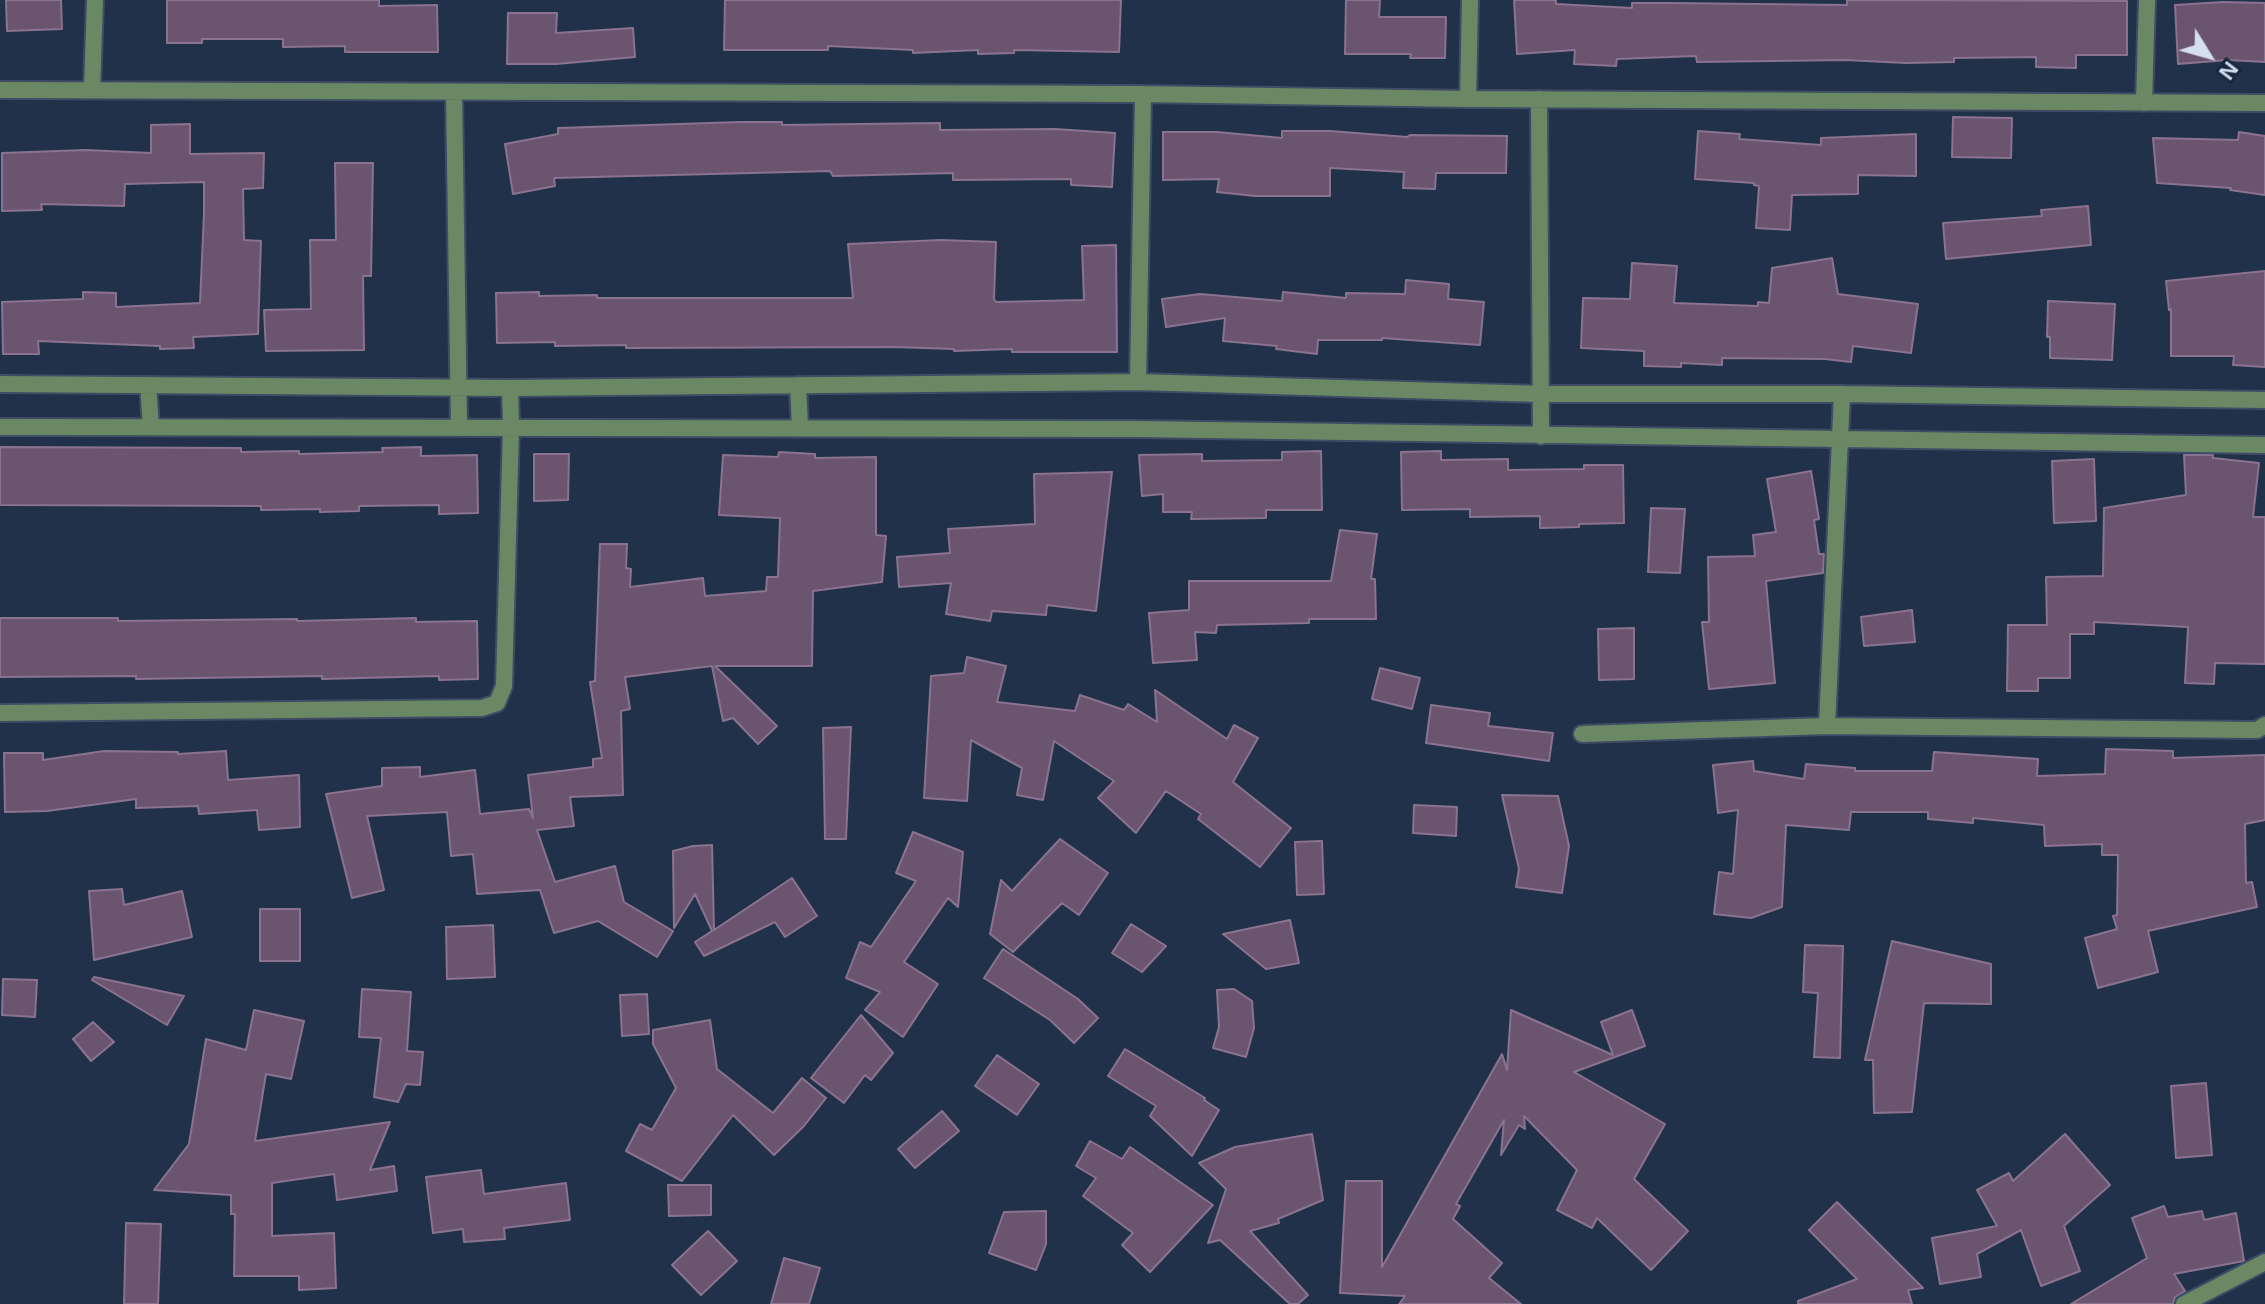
<!DOCTYPE html>
<html>
<head>
<meta charset="utf-8">
<style>
	body { margin:0 }
	#map { position:relative; width:2265px; height:1304px; overflow:hidden; background:#21314a; font-family:Helvetica,sans-serif }
	canvas { display:block }
	.north { position:absolute; left:2169px; top:16px; width:80px; height:80px; -webkit-text-stroke:6px #18273f; paint-order:stroke; rotate:127deg; font-size:22px; font-weight:700; line-height:32px; text-align:center; color:#d5dff0 }
	.north::after { content:''; display:block; margin:auto; width:28px; height:36px; background:#d5dff0; clip-path:polygon(50% 0,100% 100%,50% 72%,0 100%) }
</style>
</head>
<body>
<div id="map">
<canvas width="2265" height="1304"></canvas>
<div class="north">N</div>
</div>
<script>
const ctx = document.querySelector('canvas').getContext('2d');
ctx.lineJoin = 'round';
function paint(path, color) { ctx.fillStyle = color; ctx.fill(path, 'evenodd'); }
function stroke(path, color, width, dash) { ctx.strokeStyle = color; ctx.lineWidth = width; ctx.lineCap = dash ? 'butt' : 'round'; ctx.setLineDash(dash || []); ctx.stroke(path); }
const building = new Path2D(`
	M6,0H61L62,29L7,31Z
	M167,0H379V6L437,5L438,52H345V46L283,47V39H202V43H167Z
	M725,0H1121L1119,52L1014,50V53L978,54V50L913,53V50L828,46V50H724Z
	M1346,0H1380L1379,17H1446L1445,58H1410L1411,54H1345Z
	M1514,0H1556V4L1632,8V3H1668L1847,5V0L2127,1V55H2076V68L2036,67V57L1954,58V62L1905,63L1846,60L1697,62L1696,56L1617,59L1616,66L1574,64L1575,50L1517,54Z
	M2223,2L2265,3V62L2228,60L2178,64L2175,5Z
	M508,13H557L556,33L633,28L635,57L556,64H507Z
	M1953,117L2012,118L2011,158L1952,157Z
	M740,122H782V125L940,123V130L1055,129L1115,133L1112,187L1071,185V179L953,180V173L833,176L830,171L554,178L555,186L513,194L505,144L558,134V128Z
	M190,124V154L264,153L263,188L243,189L244,240L261,241L258,334L193,337L194,348L160,349V346L38,341L39,354H3L2,302L83,299V292L116,293V307L200,303L204,213V182L125,184L124,206L41,204L42,210L2,211V153L86,150L151,153V125Z
	M1282,131H1330L1407,137L1410,135L1507,136L1506,173H1436L1435,189L1403,188L1404,172L1330,168V196H1255L1217,192L1219,179L1163,180V132H1217L1282,138Z
	M1698,131L1740,134L1739,139L1821,145V138L1916,134V176L1858,175V194L1792,195L1790,230L1756,228L1759,186L1754,185V183L1695,179Z
	M2239,132L2265,136V195L2230,190L2231,188L2157,183L2153,138L2238,140Z
	M335,163H373L371,276H363L364,350L266,351L264,310L311,309L310,240H336Z
	M2088,206L2091,245L1946,259L1943,223L2042,216L2041,210Z
	M941,240L996,242L994,299L996,302L1084,300L1082,246L1116,245L1117,352H1012V349L954,351V349L894,347L626,348V345L555,346V342L497,343L496,293L539,292V296L597,295V298H853L848,244Z
	M1832,258L1838,294L1918,304L1911,353L1853,346L1851,362L1825,359L1722,358V365L1681,363V367L1644,366V351L1581,348L1583,298L1630,299L1632,263L1677,266L1674,303L1758,306V302L1769,303L1772,268Z
	M2265,271V367L2233,365L2234,356H2171V309L2169,310L2166,281Z
	M1406,280L1449,284L1448,299L1484,302L1480,345L1382,338V340H1318L1317,354L1276,349L1277,346L1223,341L1225,318L1166,327L1162,299L1200,294L1282,301L1283,292L1346,298V293L1405,294Z
	M2048,301L2115,304L2112,360L2050,358V337H2047Z
	M0,447L241,448V452L299,451V454L383,452L382,448L421,447V456L477,455L478,513L439,514V505L359,506V511L320,512V509L261,510V506L0,505Z
	M1321,451L1322,510H1266V518L1191,519L1192,512H1163V494L1142,496L1139,455L1202,454V461L1282,460V452Z
	M1441,451V460L1508,459V470L1584,469V465H1623L1624,523L1579,524V527L1540,528V516L1470,517V509L1402,510L1401,452Z
	M779,452L815,454V458L876,457V535L886,536L882,582L813,591L812,666H715L777,726L758,744L733,718L723,721L712,666L625,677L630,709L621,711L623,795L570,797L574,826L537,830L555,882L615,866L624,902L673,931L657,957L598,921L554,933L540,890L477,894L473,854L451,856L447,812L367,816L384,890L352,898L326,794L382,786V768L420,767V777L475,770L480,814L529,809L533,818L528,775L593,767V759L602,758L590,682L595,681L600,544H627L626,568L631,569L630,587L703,578L705,596L766,591L767,577H778L780,518L719,515L723,455L778,457Z
	M534,454H569L568,500L534,501Z
	M2184,455H2213V458L2259,463L2253,517H2265V664L2215,663L2214,684L2185,683L2188,627L2094,622V634H2070V678H2038V691H2007L2008,625H2047L2046,577L2103,576L2104,508L2186,495Z
	M2094,459L2096,521L2054,523L2052,461Z
	M1811,471L1819,519L1814,520L1819,554H1824L1823,573L1766,581L1775,683L1709,689L1702,622H1709L1708,557L1755,556L1753,535L1776,532L1767,479Z
	M1112,472L1096,611L1047,605L1046,615L992,611L990,621L946,614L951,583L899,587L897,557L950,553L948,529L1035,524L1034,474Z
	M1651,508L1685,509L1680,573L1648,572Z
	M1340,530L1377,534L1371,579H1375L1376,619H1309V623L1217,625L1216,633L1195,632L1197,660L1153,663L1149,613L1189,610V581H1331Z
	M1912,610L1915,642L1864,646L1861,617Z
	M0,618H118V621L297,619V621L416,618V622L477,621L478,679L439,680V676L322,679V676L136,679V676L0,677Z
	M1634,628V679L1599,680L1598,629Z
	M967,657L1006,666L997,702L1075,711L1080,695L1124,710L1128,704L1157,722L1155,690L1227,739L1234,725L1258,738L1233,782L1291,828L1260,867L1198,819L1201,814L1166,791L1136,833L1098,798L1114,781L1054,741L1043,800L1017,795L1022,768L971,740L967,801L924,798L931,676L964,673Z
	M1380,668L1420,678L1412,709L1372,699Z
	M1431,705L1490,713L1488,726L1553,733L1549,761L1426,743Z
	M851,727L846,839H825L823,728Z
	M2106,749L2173,751V758L2265,755V820L2245,824L2246,883L2252,882L2257,907L2148,931L2158,972L2098,988L2085,938L2117,929L2113,916L2117,915L2118,855H2102V844L2045,846L2044,825L1973,818V823L1928,819V812H1851L1849,830L1786,825L1782,907L1751,918L1714,914L1719,872L1733,874L1738,810L1718,813L1713,765L1753,761L1754,771L1804,779L1806,764L1855,768V771H1932L1934,752L2038,759L2037,776L2105,774Z
	M104,751L178,752V754L226,751L228,780L299,775L300,827L259,830L257,810L199,814L198,806L136,808V799L47,811L5,812L4,753H43V760Z
	M1502,795L1558,796L1569,846L1562,893L1516,887L1519,869Z
	M1414,805L1457,807L1456,836L1413,833Z
	M913,832L963,852L958,907L948,898L904,962L938,984L903,1037L865,1010L880,992L846,978L860,942L871,947L916,881L896,873Z
	M1060,839L1108,873L1079,915L1062,903L1013,952L990,934L1001,880L1012,891Z
	M1322,841L1324,894L1297,895L1295,842Z
	M712,845L714,930L792,878L817,916L785,937L775,922L704,956L695,942L712,931L695,894L674,928L673,851L693,846Z
	M122,889L124,905L182,891L192,937L94,960L89,891Z
	M260,909H300V961H260Z
	M1290,920L1299,963L1266,969L1223,934Z
	M1131,924L1166,946L1142,972L1112,953Z
	M493,925L495,977L447,979L446,927Z
	M1892,941L1991,964V1004L1924,1003L1912,1112L1874,1113L1873,1060H1865Z
	M1805,945L1843,946L1840,1058L1814,1057L1818,993L1803,992Z
	M1003,949L1078,999L1098,1018L1074,1043L1050,1020L984,978Z
	M94,977L184,996L167,1025L92,980Z
	M3,979L37,980L35,1017L2,1015Z
	M362,989L411,992L407,1051L423,1052L420,1085L406,1084L398,1102L374,1097L381,1038L359,1037Z
	M1234,989L1252,1001L1254,1028L1246,1057L1213,1048L1219,1027L1217,990Z
	M647,994L649,1034L622,1036L620,995Z
	M254,1010L304,1021L291,1079L266,1074L255,1141L390,1122L370,1170L394,1166L397,1191L337,1200L334,1174L272,1183V1236L334,1233L336,1288L299,1290V1276H234L235,1214H231V1195L154,1190L189,1144L206,1039L246,1050Z
	M1511,1010L1613,1055L1601,1022L1632,1010L1645,1046L1574,1072L1665,1124L1634,1179L1688,1231L1651,1270L1597,1218L1592,1228L1557,1210L1577,1170L1524,1116L1525,1129L1519,1125L1501,1155L1504,1120L1456,1204L1460,1206L1453,1219L1502,1263L1489,1278L1521,1304H1399L1405,1296L1340,1293L1346,1181H1382V1267L1502,1054L1507,1070Z
	M861,1015L893,1053L871,1080L865,1075L844,1103L811,1078Z
	M710,1020L717,1069L773,1113L802,1078L826,1098L804,1126L774,1155L733,1115L682,1181L626,1151L640,1124L652,1130L676,1088L653,1044V1030Z
	M93,1022L114,1042L91,1061L73,1039Z
	M1125,1049L1205,1098L1204,1100L1219,1110L1192,1156L1150,1116L1156,1106L1108,1076Z
	M997,1055L1039,1084L1017,1115L975,1086Z
	M2206,1083L2212,1155L2176,1158L2171,1086Z
	M942,1111L959,1131L915,1168L898,1149Z
	M1312,1134L1323,1200L1278,1219L1279,1223L1250,1231L1308,1295L1298,1304H1290L1220,1240L1208,1243L1226,1189L1199,1163L1235,1147Z
	M2065,1134L2110,1185L2064,1226L2080,1271L2041,1286L2021,1230L1977,1254L1981,1277L1940,1284L1932,1238L1997,1226L1977,1190L2009,1173L2013,1181Z
	M1090,1141L1122,1159L1130,1147L1213,1205L1150,1272L1122,1245L1133,1233L1083,1196L1096,1178L1076,1166Z
	M481,1170L484,1194L566,1183L570,1220L504,1228L505,1239L464,1242L463,1229L433,1233L426,1177Z
	M668,1185H711V1215L669,1216Z
	M1837,1202L1923,1288L1908,1290L1912,1304H1798V1301L1857,1279L1809,1230Z
	M2164,1206L2168,1217L2202,1211L2204,1220L2236,1213L2244,1261L2174,1274L2185,1291L2175,1297L2173,1304H2071L2147,1258L2132,1218Z
	M1046,1211V1244L1036,1270L989,1253L1004,1212Z
	M126,1223L161,1224L158,1304H124Z
	M708,1231L737,1261L701,1295L672,1265Z
	M784,1258L820,1268L809,1304H771Z`);
paint(building, '#6b5470');
stroke(building, '#8a738f', 2);
const minor = new Path2D(`
	M0,90L1143,94L1468,99L2265,103
	M92,90L95,0
	M454,93L459,426
	M1468,99L1470,0
	M1539,99L1541,436
	M2144,103L2147,0
	M1138,382L1143,94
	M0,384L510,388L1138,382L1541,394H1842L2265,400
	M148,385L151,427
	M798,385L800,427
	M0,427L1135,429L2265,445
	M0,713L482,708L497,703L504,686L511,426L510,388
	M1827,726L1842,394
	M1582,734L1827,726L2257,730L2265,725
	M2184,1304L2265,1262`);
stroke(minor, '#3e4d65', 20);
stroke(minor, '#6a8864', 16);
</script>
</body>
</html>
